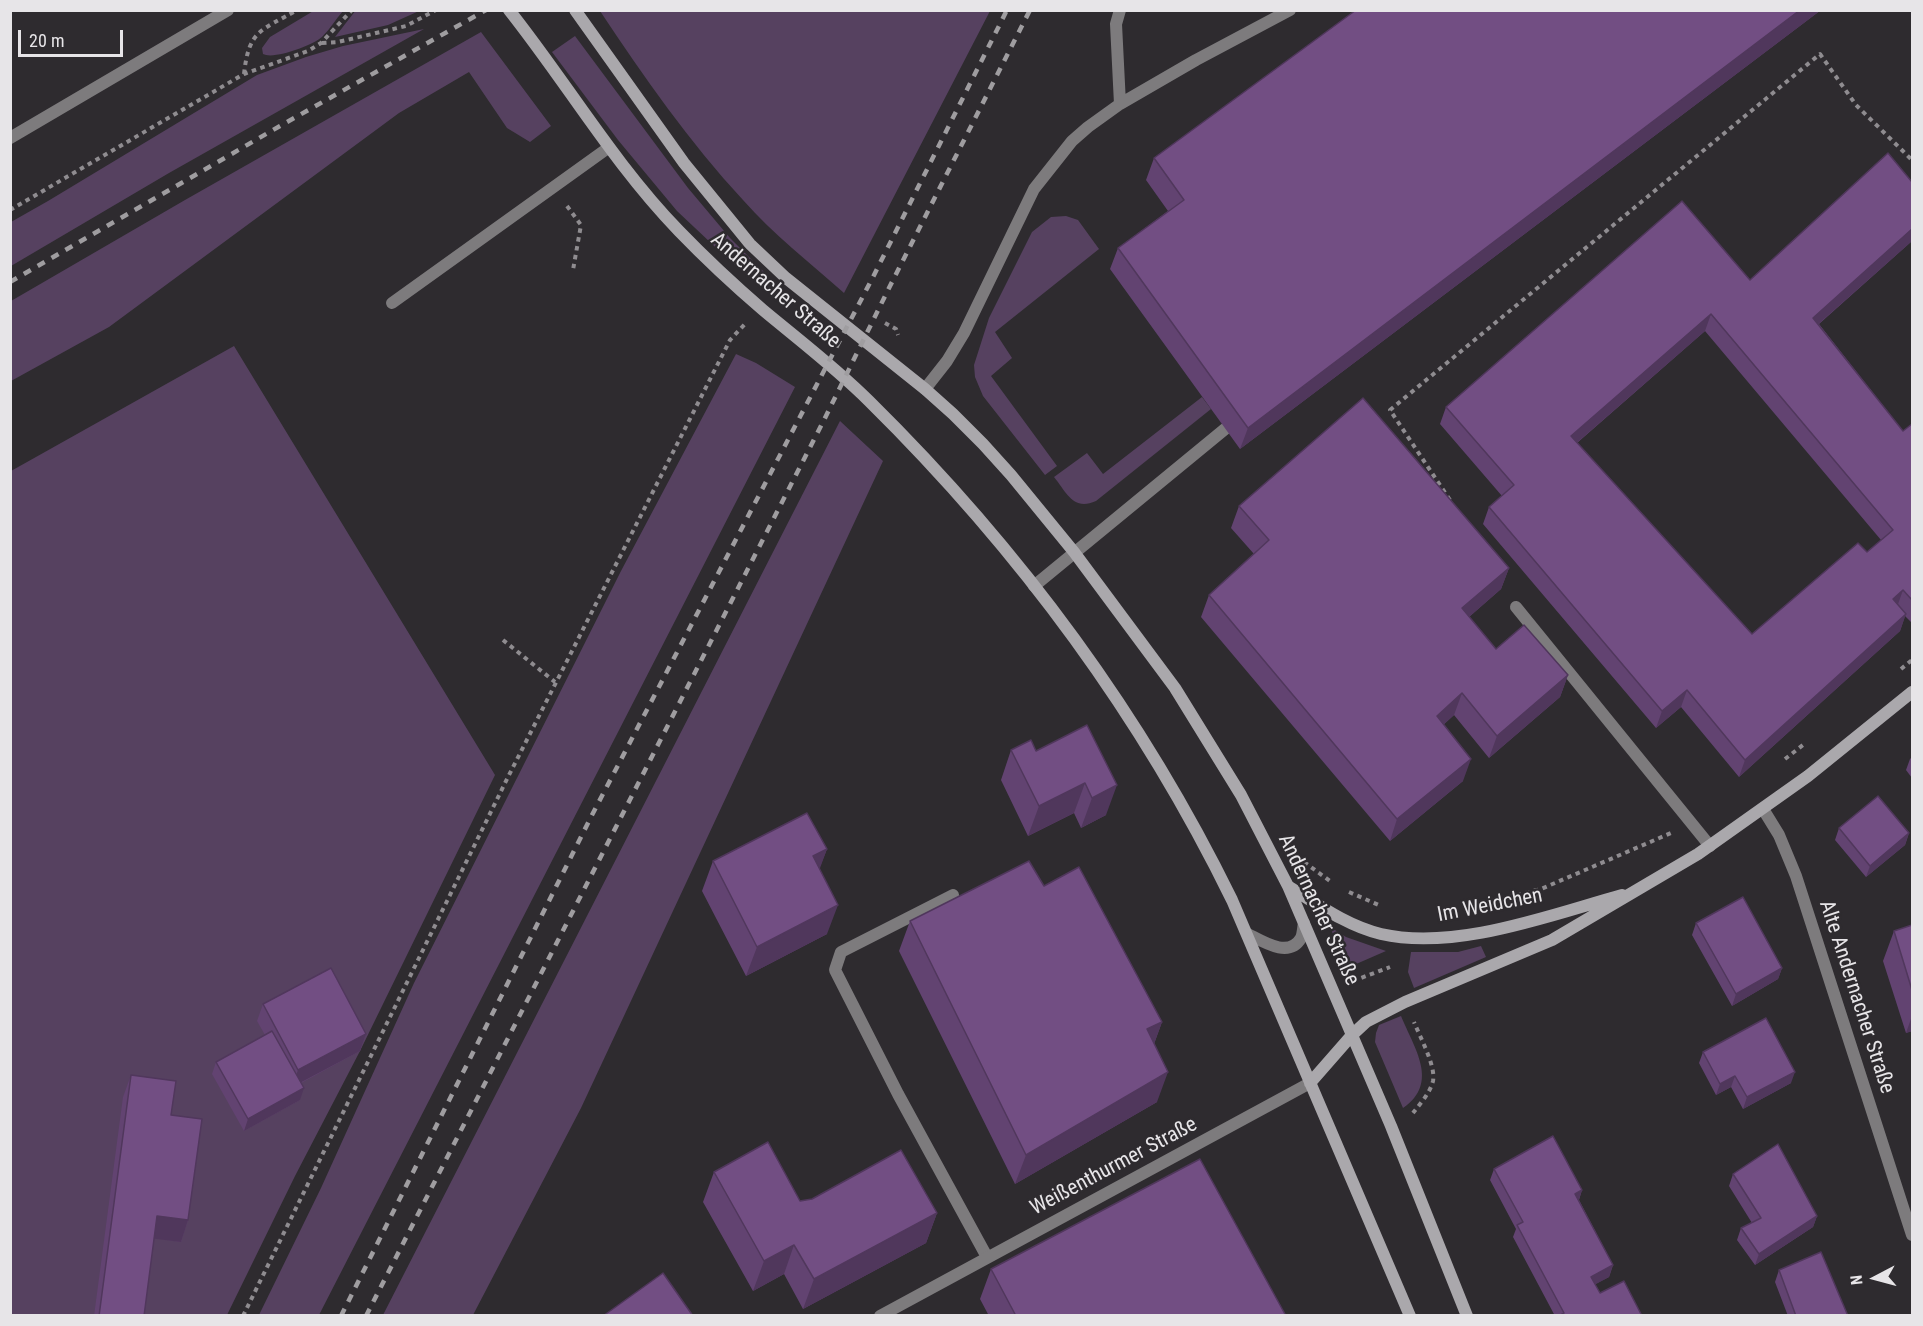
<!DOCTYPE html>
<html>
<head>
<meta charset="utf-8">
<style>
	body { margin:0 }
	#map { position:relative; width:1923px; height:1326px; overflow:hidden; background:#2e2b2f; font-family:"Roboto Condensed",sans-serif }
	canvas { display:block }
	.frame { position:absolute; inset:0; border:12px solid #e7e5e8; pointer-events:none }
	.north { position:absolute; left:1845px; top:1248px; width:60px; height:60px; -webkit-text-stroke:4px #2e2b2f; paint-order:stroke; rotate:264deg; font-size:16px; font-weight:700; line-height:24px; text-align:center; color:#e7e5e8 }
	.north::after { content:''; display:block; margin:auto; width:21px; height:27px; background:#e7e5e8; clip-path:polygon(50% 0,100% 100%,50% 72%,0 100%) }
	.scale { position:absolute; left:18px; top:30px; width:105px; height:27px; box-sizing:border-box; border:3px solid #e7e5e8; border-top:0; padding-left:8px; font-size:18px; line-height:21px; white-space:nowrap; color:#e7e5e8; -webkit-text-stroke:4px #2e2b2f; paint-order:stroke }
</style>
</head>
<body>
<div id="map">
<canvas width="1923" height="1326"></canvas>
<div class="frame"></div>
<div class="north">N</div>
<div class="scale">20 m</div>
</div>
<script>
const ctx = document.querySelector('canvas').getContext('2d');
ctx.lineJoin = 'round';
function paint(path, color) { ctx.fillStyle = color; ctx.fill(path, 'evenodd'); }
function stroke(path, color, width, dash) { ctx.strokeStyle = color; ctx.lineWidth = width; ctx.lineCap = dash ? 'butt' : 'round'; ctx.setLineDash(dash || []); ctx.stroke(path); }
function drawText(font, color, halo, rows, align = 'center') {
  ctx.font = font + ' "Roboto Condensed",sans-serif'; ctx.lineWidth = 5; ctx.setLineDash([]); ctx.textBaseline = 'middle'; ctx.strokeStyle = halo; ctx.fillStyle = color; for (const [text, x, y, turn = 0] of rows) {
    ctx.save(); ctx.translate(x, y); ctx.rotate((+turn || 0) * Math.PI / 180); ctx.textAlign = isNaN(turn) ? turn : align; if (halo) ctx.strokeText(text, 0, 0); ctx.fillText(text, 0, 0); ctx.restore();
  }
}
paint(new Path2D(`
	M315,10L343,11C336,19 330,29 322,37C313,45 274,60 263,54L262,48L270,37Z
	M356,10H419V11L388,25L335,37Z
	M600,11H990L844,293C810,263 773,234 743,200C689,142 644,77 600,11Z
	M424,29L169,173L11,266V222L48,201L257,75L306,57L343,46Z
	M481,32L551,126L530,142L507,128L469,72L399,113L109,327L11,381V301L185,200Z
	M575,36L688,188L730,238L768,276L764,280H753L729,260L677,211L618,140L552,52Z
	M1066,216L1078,220L1099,249L995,332L1012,358L991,376L1057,466L1045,475L983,396L975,377L974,365L989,318L1032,232L1051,217Z
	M234,346L495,775L360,1051L295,1176L227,1315H11V471Z
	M736,354L756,363L795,387L319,1315H259L321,1188L414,983L621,571Z
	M1202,397L1211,409L1096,501C1073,511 1067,493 1054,477L1087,453L1103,474Z
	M840,421L883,461L581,1108L473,1315H383Z
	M1330,927L1346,937L1386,951L1347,968Z
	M1481,946L1486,957L1414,988L1408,972L1411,952H1458Z
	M1401,1016C1414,1048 1440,1083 1403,1108L1375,1042L1376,1033L1379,1025Z`), '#564160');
stroke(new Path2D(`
	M322,43L338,42L406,26L436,10
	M244,74C249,29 261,31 297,10
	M567,206L581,225L573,270
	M10,210L244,74L308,51L321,43L352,10
	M885,323L896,329L898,335
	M1450,500L1390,410L1820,54L1856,105L1912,160
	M503,640L555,682
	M1901,669L1912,660
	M1785,759L1803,745
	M1304,862L1330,881
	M1349,892L1381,906
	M1464,908L1541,889L1671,833
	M1353,981L1390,967
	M1413,1113C1420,1104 1430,1093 1433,1081C1436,1066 1420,1037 1414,1022
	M243,1316L508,777L730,340L745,324`), '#8f8c90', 4, [4.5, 4.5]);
stroke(new Path2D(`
	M1120,104L1116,24L1120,10
	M10,138L228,10
	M392,303L608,148
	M925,389L947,361L964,333L1034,189L1072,141L1088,127L1120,104L1196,60L1290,10
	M1034,586L1225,429
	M1516,607L1710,846
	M953,895L841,952L835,970L898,1094L987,1257`), '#7d7b7d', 12);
stroke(new Path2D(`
	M1763,809L1779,835L1796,876L1912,1235
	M1248,934C1262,941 1289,959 1301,938C1303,934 1303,927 1304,923
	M880,1316L1310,1083`), '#7d7b7d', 12);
stroke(new Path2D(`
	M509,10C567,83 614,164 679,231C706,259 734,285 763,310C799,340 836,368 869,401C1016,546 1141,714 1232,900L1410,1316
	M575,10L684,163L750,244L786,278L925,389L953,414L983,444L1011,475L1074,552L1175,688L1241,795L1288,886L1391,1126L1467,1316
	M1288,886C1317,904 1347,926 1381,934C1456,951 1550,915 1622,895
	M1310,1083L1352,1035L1366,1022L1405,1002L1552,940L1698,854L1808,776L1912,692`), '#aaa8ac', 12);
stroke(new Path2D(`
	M10,282L280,126L486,10
	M341,1316L592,815L873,277L1007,10
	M366,1316L824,420L890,286L1030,10`), '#9f9da0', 4.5, [8, 8]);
paint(new Path2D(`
	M1821,10L1240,449L1110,269L1118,248L1168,211L1146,180L1154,158Z
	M1912,241L1819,324L1903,431L1912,424V623L1905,616L1900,631L1739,777L1681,707L1656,728L1483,524L1489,507L1502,496L1440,424L1446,407L1750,280ZM1705,331L1881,540L1867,552L1752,634L1577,443Z
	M1239,506L1509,568L1501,589L1469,617L1496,649L1568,675L1560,697L1489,758L1454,715L1443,725L1463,781L1390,841L1201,617L1209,595L1254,554L1231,528Z
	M1087,725L1106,815L1081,828L1074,813L1028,836L1001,780L1011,750L1036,751Z
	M1912,757V778L1906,770L1910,759Z
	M1839,828L1909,833L1905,845L1866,877L1835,840Z
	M827,849L819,869L827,934L746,976L702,891L713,861Z
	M1044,886L1162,1022L1154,1044L1157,1102L1015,1184L899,951L910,921Z
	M1696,923L1782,968L1778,979L1732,1006L1692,935Z
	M1912,925V1031L1906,1033L1883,961L1894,931Z
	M263,1004L366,1034L360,1051L301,1083L300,1100L244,1131L212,1074L216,1062L265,1035L257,1021Z
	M1703,1052L1791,1083L1743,1109L1731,1087L1716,1095L1699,1063Z
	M131,1075L188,1220L181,1242L154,1238L144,1316H94L123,1097Z
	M1494,1169L1582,1190L1579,1200L1613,1265L1609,1277L1595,1284L1600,1293L1642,1316H1555L1513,1237L1516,1229L1490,1180Z
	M714,1172L800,1201L937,1213L926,1243L803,1309L784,1274L753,1291L703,1202Z
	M1733,1174L1817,1216L1813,1227L1755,1265L1737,1240L1741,1228L1752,1223L1729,1186Z
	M991,1269L1286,1316H989L980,1299Z
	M1779,1270L1848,1316H1788L1775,1282Z`), '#624371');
paint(new Path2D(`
	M1800,10H1821L1240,449L1248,428Z
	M1912,229V241L1807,334L1813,318Z
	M1711,314L1705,331L1565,453L1571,436Z
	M1509,568L1501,589L1454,630L1462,608Z
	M1903,590L1897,607L1893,599Z
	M1906,614L1900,631L1739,777L1745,760Z
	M1568,675L1560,697L1489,758L1497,736Z
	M1687,690L1681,707L1656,728L1662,711Z
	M1462,693L1454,715L1429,738L1437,716Z
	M1471,759L1463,781L1390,841L1397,819Z
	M1085,783L1074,813L1028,836L1039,806Z
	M1117,785L1106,815L1081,828L1092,798Z
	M1909,833L1905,845L1866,877L1870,866Z
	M827,849L816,879L813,856Z
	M838,905L827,934L746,976L757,947Z
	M1782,968L1778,979L1732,1006L1736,994Z
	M1912,1016V1031L1906,1033Z
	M1162,1022L1151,1052L1147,1029Z
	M366,1034L360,1051L292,1087L298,1070Z
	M1168,1072L1157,1102L1015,1184L1026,1155Z
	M1795,1072L1791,1083L1743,1109L1747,1097Z
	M1735,1076L1731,1087L1716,1095L1720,1084Z
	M304,1088L300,1100L244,1131L248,1119Z
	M1582,1190L1578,1202L1575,1194Z
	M937,1213L926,1243L803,1309L814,1279Z
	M157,1216L188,1220L181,1242L149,1238Z
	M1817,1216L1813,1227L1755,1265L1759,1254Z
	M794,1245L784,1274L753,1291L764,1261Z
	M1613,1265L1609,1277L1587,1289L1591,1277Z`), '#50375c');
const building = new Path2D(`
	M1356,10H1800L1248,428L1118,248L1184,200L1154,158Z
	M1888,153L1912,182V229L1813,318L1903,431L1912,424V600L1903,590L1893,599L1906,614L1745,760L1687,690L1662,711L1489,507L1514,485L1446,407L1682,201L1750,280ZM1711,314L1893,530L1867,552L1858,543L1752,634L1571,436Z
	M1363,398L1509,568L1462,608L1496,649L1524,625L1568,675L1497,736L1462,693L1437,716L1471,759L1397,819L1209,595L1269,540L1239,506Z
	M1087,725L1117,785L1092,798L1085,783L1039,806L1011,750L1031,740L1036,751Z
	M1878,796L1909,833L1870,866L1839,828Z
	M807,813L827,849L813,856L838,905L757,947L713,861Z
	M1029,861L1044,886L1079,867L1162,1022L1147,1029L1168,1072L1026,1155L910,921Z
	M1743,897L1782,968L1736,994L1696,923Z
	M1912,925V990L1894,931Z
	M331,968L366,1034L298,1070L263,1004Z
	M1766,1018L1795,1072L1747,1097L1735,1076L1720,1084L1703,1052Z
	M272,1031L304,1088L248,1119L216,1062Z
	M131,1075L176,1081L171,1115L202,1119L188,1220L157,1216L144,1316H99Z
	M1553,1136L1582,1190L1575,1194L1613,1265L1591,1277L1600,1293L1624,1281L1642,1316H1559L1564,1313L1517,1225L1523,1222L1494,1169Z
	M768,1142L800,1201L812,1199L901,1150L937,1213L814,1279L794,1245L764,1261L714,1172Z
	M1778,1144L1817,1216L1759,1254L1741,1228L1761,1218L1733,1174Z
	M1200,1159L1286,1316H1016L991,1269Z
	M1821,1252L1848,1316H1796L1779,1270Z
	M663,1273L693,1316H603Z`);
paint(building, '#724e83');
stroke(building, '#50375c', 1.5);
drawText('21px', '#e7e5e8', '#2e2b2f', [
	["Andernacher Straße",775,291,41],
	["Im Weidchen",1490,906,-11],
	["Andernacher Straße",1318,910,65],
	["Alte Andernacher Straße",1856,997,72],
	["Weißenthurmer Straße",1114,1167,-28]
]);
</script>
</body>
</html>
